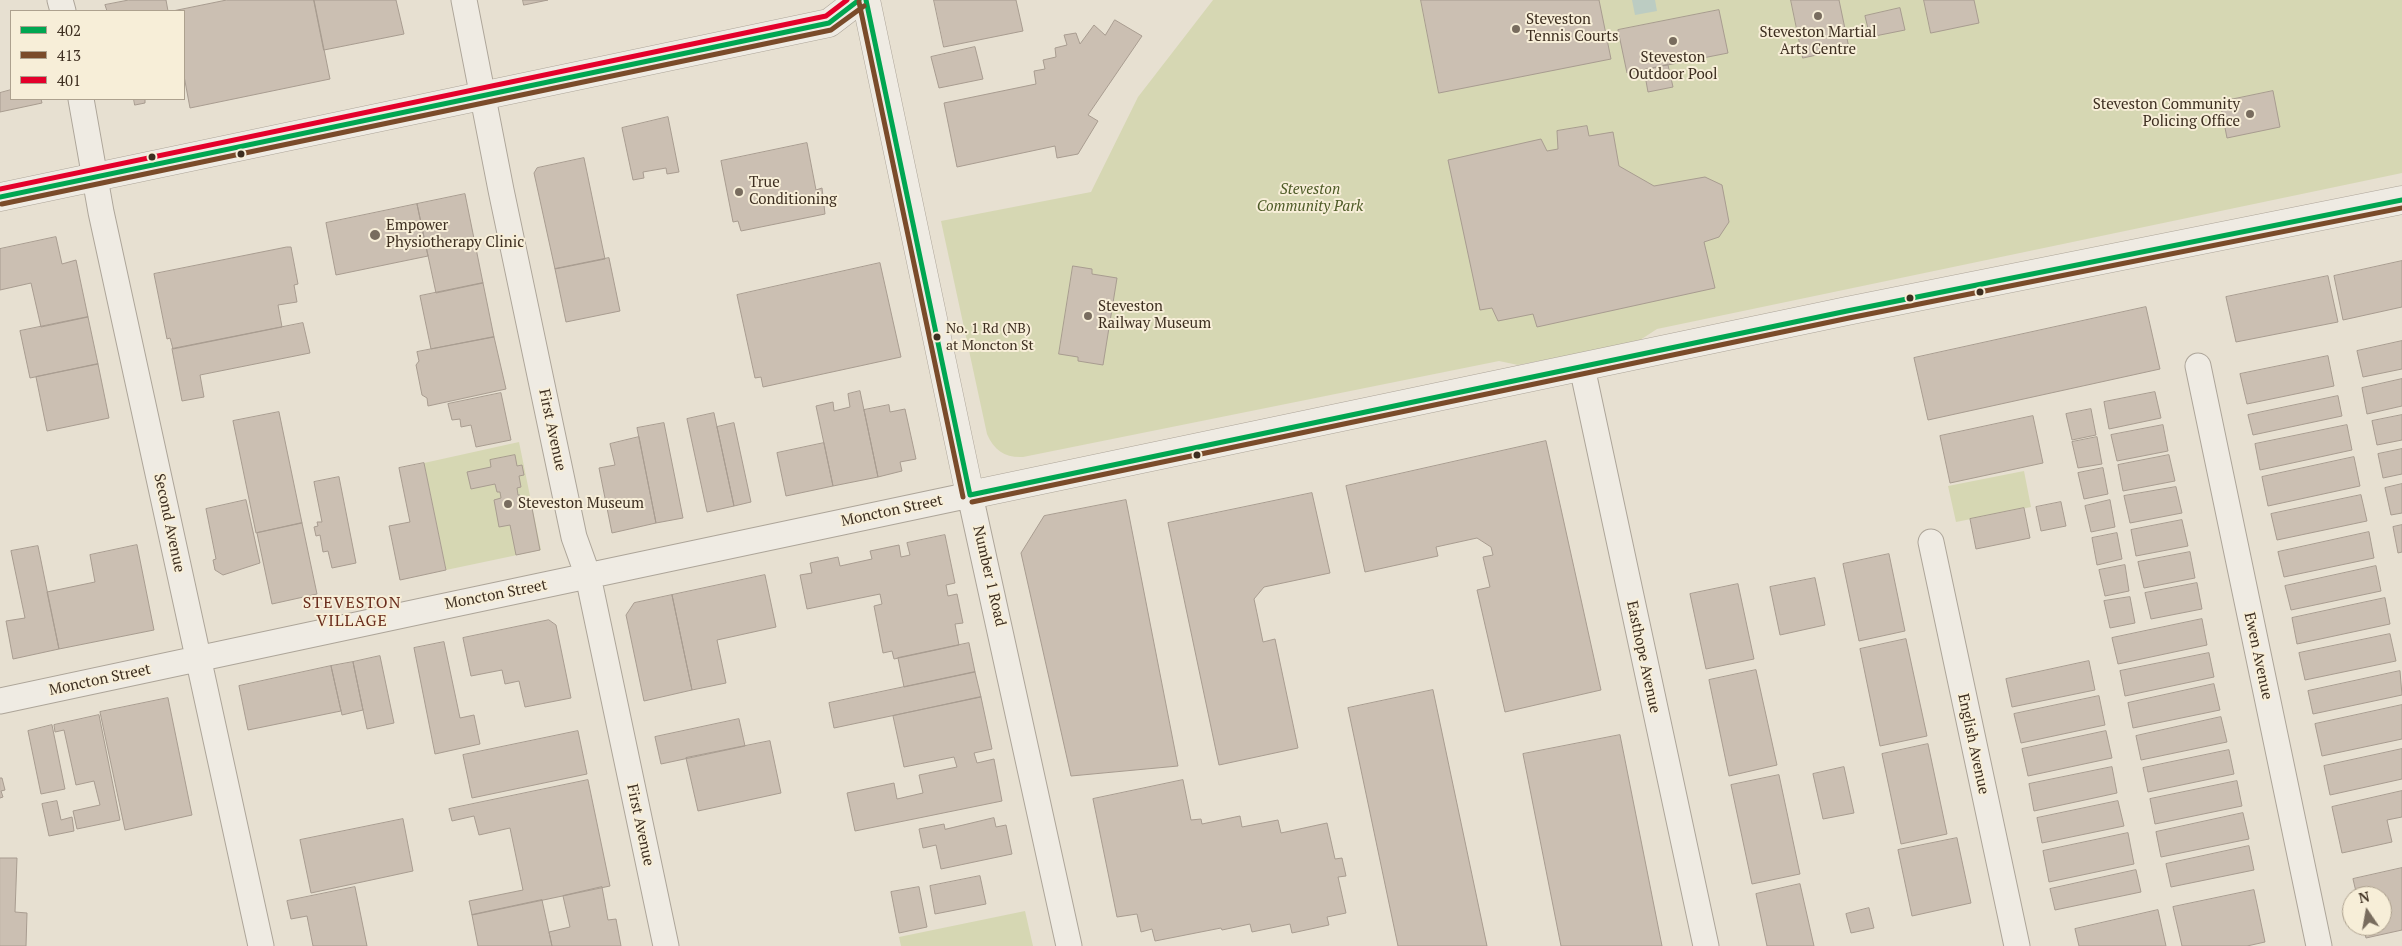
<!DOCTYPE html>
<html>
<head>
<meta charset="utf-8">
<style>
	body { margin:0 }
	#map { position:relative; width:2402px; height:946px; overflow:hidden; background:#e7e0d1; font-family:"PT Serif",serif }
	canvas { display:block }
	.legend { position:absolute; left:10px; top:10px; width:175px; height:90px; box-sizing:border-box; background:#f7eed8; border:1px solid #ada18e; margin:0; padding:6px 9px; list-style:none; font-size:15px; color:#3d2e20 }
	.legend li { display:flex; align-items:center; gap:10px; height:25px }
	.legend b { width:25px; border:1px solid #ada18e }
	.north { position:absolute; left:2342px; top:886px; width:50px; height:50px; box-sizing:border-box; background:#f7eed8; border:1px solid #ada18e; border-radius:50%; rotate:348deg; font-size:14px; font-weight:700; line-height:20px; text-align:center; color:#3d2e20 }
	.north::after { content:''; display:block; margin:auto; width:18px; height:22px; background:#786c5e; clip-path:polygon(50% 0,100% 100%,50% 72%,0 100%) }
</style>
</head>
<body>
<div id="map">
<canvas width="2402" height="946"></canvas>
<ul class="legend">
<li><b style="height:6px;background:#00a651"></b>402</li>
<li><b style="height:6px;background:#7a4b2a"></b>413</li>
<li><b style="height:6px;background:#e4002b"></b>401</li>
</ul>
<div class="north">N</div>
</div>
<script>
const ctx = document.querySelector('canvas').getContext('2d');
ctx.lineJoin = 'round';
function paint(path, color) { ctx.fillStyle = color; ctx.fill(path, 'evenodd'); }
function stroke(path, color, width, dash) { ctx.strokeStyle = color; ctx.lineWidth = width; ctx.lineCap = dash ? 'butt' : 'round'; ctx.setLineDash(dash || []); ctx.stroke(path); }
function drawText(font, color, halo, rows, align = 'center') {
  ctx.font = font + ' "PT Serif",serif'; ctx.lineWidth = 4; ctx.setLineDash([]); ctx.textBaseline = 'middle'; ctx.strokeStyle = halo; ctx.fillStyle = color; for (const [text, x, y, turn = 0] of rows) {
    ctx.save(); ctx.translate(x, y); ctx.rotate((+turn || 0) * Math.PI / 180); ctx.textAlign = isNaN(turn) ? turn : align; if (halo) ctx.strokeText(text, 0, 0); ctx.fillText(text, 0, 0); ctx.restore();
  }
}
paint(new Path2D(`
	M1213,0H2402V173L1657,329L1637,342L1518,365L1499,361L1023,457C1006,458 994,451 987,434L941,221L1091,192L1138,97Z
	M519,442L541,550L446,570L424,463Z
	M2024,471L2031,507L1956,522L1948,486Z
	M1025,911L1033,946H901L899,937Z`), '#d6d7b3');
paint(new Path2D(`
	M1632,0H1655L1657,11L1635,15Z`), '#bcccc2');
const building = new Path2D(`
	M129,0H166L168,11H107L105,5Z
	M227,0H314L330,79L190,108L184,76V11H173Z
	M314,0H396L404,34L324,50Z
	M523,0H548L524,5Z
	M934,0H1016L1023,31L944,47Z
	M1421,0H1599L1611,59L1439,93Z
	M1791,0H1839L1849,48L1803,58Z
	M1924,0H1974L1979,23L1931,33Z
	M1900,8L1905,30L1870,37L1865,16Z
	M1719,10L1728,53L1627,73L1618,30Z
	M1115,20L1142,36L1088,115L1098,121L1078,154L1057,158L1055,146L957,167L944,103L1036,84L1034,71L1045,69L1043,60L1056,57L1055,48L1067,45L1064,35L1076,33L1080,44L1094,25L1105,35Z
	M975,47L983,79L939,88L931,57Z
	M1668,65L1673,87L1648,92L1644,70Z
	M11,90V99H41L42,103L0,112V93Z
	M2273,91L2280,127L2227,138L2220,102Z
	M134,99H145V103L135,105Z
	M668,117L679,172L667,174L666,168L643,172L644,178L633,180L622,128Z
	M1587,126L1589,136L1613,132L1619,166L1654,186L1705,177L1722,185L1729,222L1719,237L1704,242L1715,288L1537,327L1533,314L1498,321L1492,308L1480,310L1448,160L1541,139L1547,151L1558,149L1557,131Z
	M807,143L816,190L822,188L825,214L741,231L738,221L733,222L721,161Z
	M584,158L605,259L555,269L534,173L537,168Z
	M465,194L483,283L436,293L417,204Z
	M417,204L428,256L336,275L326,223Z
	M56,237L62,264L76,260L88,317L41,327L31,283L0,290V249Z
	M287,247H291L298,284L294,285L297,302L278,305L282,327L173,349L170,338L167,339L154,274Z
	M609,258L620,311L566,322L555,269Z
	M2402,261V307L2343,320L2334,276Z
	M880,263L901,357L763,387L761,377L755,378L737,295Z
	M1073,266L1092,269V274L1117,278L1103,365L1078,361V357L1059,354Z
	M2328,276L2338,322L2236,342L2226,297Z
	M483,283L494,337L431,349L420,296Z
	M2146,307L2160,369L1928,420L1914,358Z
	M88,317L98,364L30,378L20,331Z
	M303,323L310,353L200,375L204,397L182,401L172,349Z
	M494,337L506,389L428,406L427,398L422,395L416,365L419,361L417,352Z
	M2402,341V369L2363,377L2357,351Z
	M2328,356L2334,386L2247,404L2240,374Z
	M98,364L109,418L47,431L36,377Z
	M2402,379V406L2367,414L2362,388Z
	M860,391L878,477L833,486L816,406L833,402L834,411L850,407L848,394Z
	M2155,392L2161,418L2109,429L2104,402Z
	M501,393L511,440L476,447L471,425L461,427L460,419L452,420L448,404Z
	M2338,396L2342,416L2253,435L2248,415Z
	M889,405L890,412L905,409L916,459L900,462L902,471L878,477L864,410Z
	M2091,409L2096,435L2072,440L2066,414Z
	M279,412L302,523L256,533L233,421Z
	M714,413L734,506L707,512L687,419Z
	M2402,415V440L2377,445L2372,421Z
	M2033,416L2043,463L1950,483L1940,436Z
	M664,423L683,518L656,523L637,428Z
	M734,423L751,502L734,506L717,427Z
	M2163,425L2168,451L2117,461L2111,435Z
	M2347,425L2352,450L2260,470L2255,444Z
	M639,437L656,523L612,533L599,468L615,465L610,444Z
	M2097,437L2102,464L2078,468L2072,442Z
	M1546,441L1601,690L1505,712L1477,590L1490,587L1483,557L1493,555L1491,547L1477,538L1436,547L1438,556L1365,572L1346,486Z
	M824,443L833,486L786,496L777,453Z
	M2402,449V474L2383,478L2378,454Z
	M515,455L517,466L522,465L524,475L519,476L521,487L517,488L518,495H520L523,509L532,508L540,550L516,555L510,525L499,527L494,500L501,498L500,492H497L495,484L471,489L467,472L491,467L490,460Z
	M2169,455L2175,481L2123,491L2118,465Z
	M2354,457L2360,486L2268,506L2262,477Z
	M424,463L446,570L400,580L389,526L410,522L399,468Z
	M2103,468L2108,494L2084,499L2078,473Z
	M339,477L356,563L332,568L328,551L323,552L320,535L316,536L314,527L318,526L317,522H322L314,482Z
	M2402,484V513L2391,515L2385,488Z
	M2176,487L2182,513L2130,523L2124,496Z
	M1312,493L1330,573L1264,587L1254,599L1263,642L1275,639L1298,748L1219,765L1168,523Z
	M2361,495L2367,521L2277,540L2271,514Z
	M246,500L260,563L223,575L215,570L213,560L216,559L206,509Z
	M1126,500L1178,766L1071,776L1021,553L1044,516Z
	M2110,500L2115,527L2091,532L2085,506Z
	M2061,502L2066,526L2041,531L2036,507Z
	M2024,508L2030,538L1976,549L1970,519Z
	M2182,520L2188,546L2136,556L2131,530Z
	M302,523L317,594L272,604L257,533Z
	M2402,525V552L2398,553L2393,527Z
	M2369,532L2374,558L2284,577L2278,552Z
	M2117,533L2122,559L2097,565L2092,538Z
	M945,535L955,583L946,585L948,596L957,594L963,623L955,624L959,645L894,659L892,651L883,653L874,606L882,604L880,594L807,609L800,575L812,573L810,563L838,557L840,566L872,559L870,551L899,545L901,557L910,555L907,543Z
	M137,545L154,630L59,649L47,592L95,582L90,555Z
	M38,546L59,649L13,659L6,621L25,618L11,551Z
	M2190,552L2195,578L2144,588L2138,562Z
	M1889,554L1905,631L1859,641L1843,564Z
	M2125,565L2129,591L2105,596L2099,570Z
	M2376,566L2381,591L2291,610L2285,586Z
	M765,575L776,627L717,640L726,683L692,690L672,595Z
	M1815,578L1825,625L1780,635L1770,587Z
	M2197,583L2202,609L2151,619L2145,593Z
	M1738,584L1754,659L1706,669L1690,594Z
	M672,595L692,690L644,701L626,615L634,603Z
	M2130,597L2135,623L2110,628L2104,601Z
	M2385,598L2390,624L2297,644L2292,618Z
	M2202,619L2207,645L2118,664L2112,638Z
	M549,620L556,625L571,698L525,707L519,681L505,684L502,670L471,676L463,638Z
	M2390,634L2396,661L2305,680L2299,653Z
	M1906,639L1927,736L1880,746L1860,649Z
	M444,642L460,718L474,715L480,744L435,754L414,648Z
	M969,643L975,672L904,687L898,658Z
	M2209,653L2214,677L2125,696L2120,671Z
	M380,656L394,723L367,729L353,662Z
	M2089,661L2095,690L2012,707L2006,679Z
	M353,662L363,710L342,715L331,666Z
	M331,666L341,711L248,730L239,686Z
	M1756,670L1777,765L1729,776L1709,680Z
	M2400,671L2402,695L2313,714L2308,691Z
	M975,672L981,697L834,728L829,703Z
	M2214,684L2220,710L2133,728L2128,703Z
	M1433,690L1487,946H1398L1348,708Z
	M2099,696L2105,725L2021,743L2014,714Z
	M981,697L992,749L974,753L977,763L994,759L1002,801L855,831L847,793L894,783L897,799L923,793L919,775L957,767L954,757L904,767L893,716Z
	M168,698L192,815L125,830L100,712Z
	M2402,705V739L2322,756L2315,724Z
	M99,715L120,820L77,829L73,811L100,805L94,781L76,785L64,730L55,732L54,725Z
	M2221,717L2227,742L2141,760L2136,736Z
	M739,719L745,746L661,764L655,737Z
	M52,725L65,789L41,794L28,731Z
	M578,731L587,774L472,798L463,755Z
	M2106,731L2112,758L2028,776L2022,749Z
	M1620,735L1662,946H1561L1523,754Z
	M770,741L781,793L698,811L686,758Z
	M1928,744L1947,834L1901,844L1882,754Z
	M2402,749V779L2330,795L2324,766Z
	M2229,750L2234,774L2148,792L2143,768Z
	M1844,767L1854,813L1823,819L1813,774Z
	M2112,767L2117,793L2034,811L2029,784Z
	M1779,775L1800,874L1752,884L1731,785Z
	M0,778H2L5,790L1,791L3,797L0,798Z
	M588,780L610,886L472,915L469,901L523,890L510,828L479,835L474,816L452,821L449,809Z
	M1183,780L1191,820L1201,819L1202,824L1240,816L1242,827L1278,820L1281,833L1327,823L1335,859L1342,858L1346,876L1338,877L1346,913L1327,917L1329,925L1292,933L1290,924L1252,932L1250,924L1222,930L1221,928L1155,941L1152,929L1141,932L1137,914L1117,917L1093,799Z
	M2237,781L2242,806L2155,824L2150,799Z
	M2402,791V817L2387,820L2392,842L2342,853L2332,807Z
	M57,801L61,820L72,817L74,831L49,836L42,804Z
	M2118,801L2124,826L2042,843L2037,818Z
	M2243,813L2249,839L2161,857L2156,832Z
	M994,818L996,827L1006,825L1012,854L941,869L936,845L923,848L919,829L944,824L945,829Z
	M403,819L413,871L311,893L300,840Z
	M2128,833L2134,864L2049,882L2043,851Z
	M1957,838L1971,903L1912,916L1898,850Z
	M2249,846L2254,870L2171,887L2166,864Z
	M0,858H17L15,912L27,913L26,946H0Z
	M2402,868V930L2366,938L2363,926H2382V896H2357L2353,879Z
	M2136,870L2141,892L2055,910L2050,889Z
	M980,876L986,904L935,914L930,886Z
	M1800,884L1814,946H1767L1756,894Z
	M355,887L367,946H313L307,916L291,919L287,901Z
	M602,887L608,920L616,919L621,946H552L549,932L570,927L563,896Z
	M919,887L927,927L899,933L891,892Z
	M2254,890L2265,942L2247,946H2182L2173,907Z
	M542,900L552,946H478L472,915Z
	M1869,908L1874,928L1851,933L1846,914Z
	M2158,910L2166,946H2079L2075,929Z`);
paint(building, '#cbbfb2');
stroke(building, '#a89c90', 1);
const minor = new Path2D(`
	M60,0L63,11
	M464,0L501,190L574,537L588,576L666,946
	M81,99L101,212L261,946
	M2198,366L2319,946
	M1582,367L1706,946
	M1931,542L2017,946
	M0,701C323,632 647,563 970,495L1069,946`);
const tertiary = new Path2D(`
	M866,0L970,495L1847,311L2402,200
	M0,197L829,23L859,0`);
stroke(minor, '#ada599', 27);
stroke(tertiary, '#ada599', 29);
stroke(minor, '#efebe3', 25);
stroke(tertiary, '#efebe3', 28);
stroke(new Path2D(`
	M866,0L970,495
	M0,197L829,23L859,0
	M970,495L1847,311L2402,200`), '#00a651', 5);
stroke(new Path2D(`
	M859,2L963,497
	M2,204L831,30L864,6
	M972,502L1849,318L2402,208`), '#7a4b2a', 5);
stroke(new Path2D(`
	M0,189L826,16L847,0`), '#e4002b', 5);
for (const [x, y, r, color] of [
	[1818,16,5,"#786c5e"],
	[1516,29,5,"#786c5e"],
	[1673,41,5,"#786c5e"],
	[2250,114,5,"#786c5e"],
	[241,154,4.5,"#3d2e20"],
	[152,157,4.5,"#3d2e20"],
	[739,192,5,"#786c5e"],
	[375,235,6,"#786c5e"],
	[1980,292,4.5,"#3d2e20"],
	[1910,298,4.5,"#3d2e20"],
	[1088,316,5,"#786c5e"],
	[937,337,4.5,"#3d2e20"],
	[1197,455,4.5,"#3d2e20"],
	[508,504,5,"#786c5e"]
]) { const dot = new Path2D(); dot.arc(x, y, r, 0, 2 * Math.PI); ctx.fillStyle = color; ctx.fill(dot); stroke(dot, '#f7eed8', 2); }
drawText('14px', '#3d2e20', '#f7eed8', [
	["No. 1 Rd (NB)",946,329],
	["at Moncton St",946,346]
], 'left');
drawText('15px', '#3d2e20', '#f7eed8', [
	["Steveston",1526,20],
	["Tennis Courts",1526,37],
	["Steveston Martial",1818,33,"center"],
	["Arts Centre",1818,50,"center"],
	["Steveston",1673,58,"center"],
	["Outdoor Pool",1673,75,"center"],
	["Steveston Community",2240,105,"right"],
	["Policing Office",2240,122,"right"],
	["True",749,183],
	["Conditioning",749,200],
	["Empower",386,226],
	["Physiotherapy Clinic",386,243],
	["Steveston",1098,307],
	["Railway Museum",1098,324],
	["Steveston Museum",518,504]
], 'left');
drawText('italic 15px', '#4d5a26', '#f7eed8', [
	["Steveston",1310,190],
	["Community Park",1310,207]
]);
drawText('15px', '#3d2e20', '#f7eed8', [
	["First Avenue",552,430,78],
	["Moncton Street",892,511,-12],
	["Second Avenue",169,523,78],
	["Number 1 Road",989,576,77],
	["Moncton Street",496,595,-11],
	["Ewen Avenue",2258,656,78],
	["Easthope Avenue",1643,657,78],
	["Moncton Street",100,680,-12],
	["English Avenue",1973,744,78],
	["First Avenue",640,825,78]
]);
ctx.letterSpacing = '1px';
drawText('16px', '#6b2e1e', '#f7eed8', [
	["STEVESTON",352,603],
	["VILLAGE",352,621]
]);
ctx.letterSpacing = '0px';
</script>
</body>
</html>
